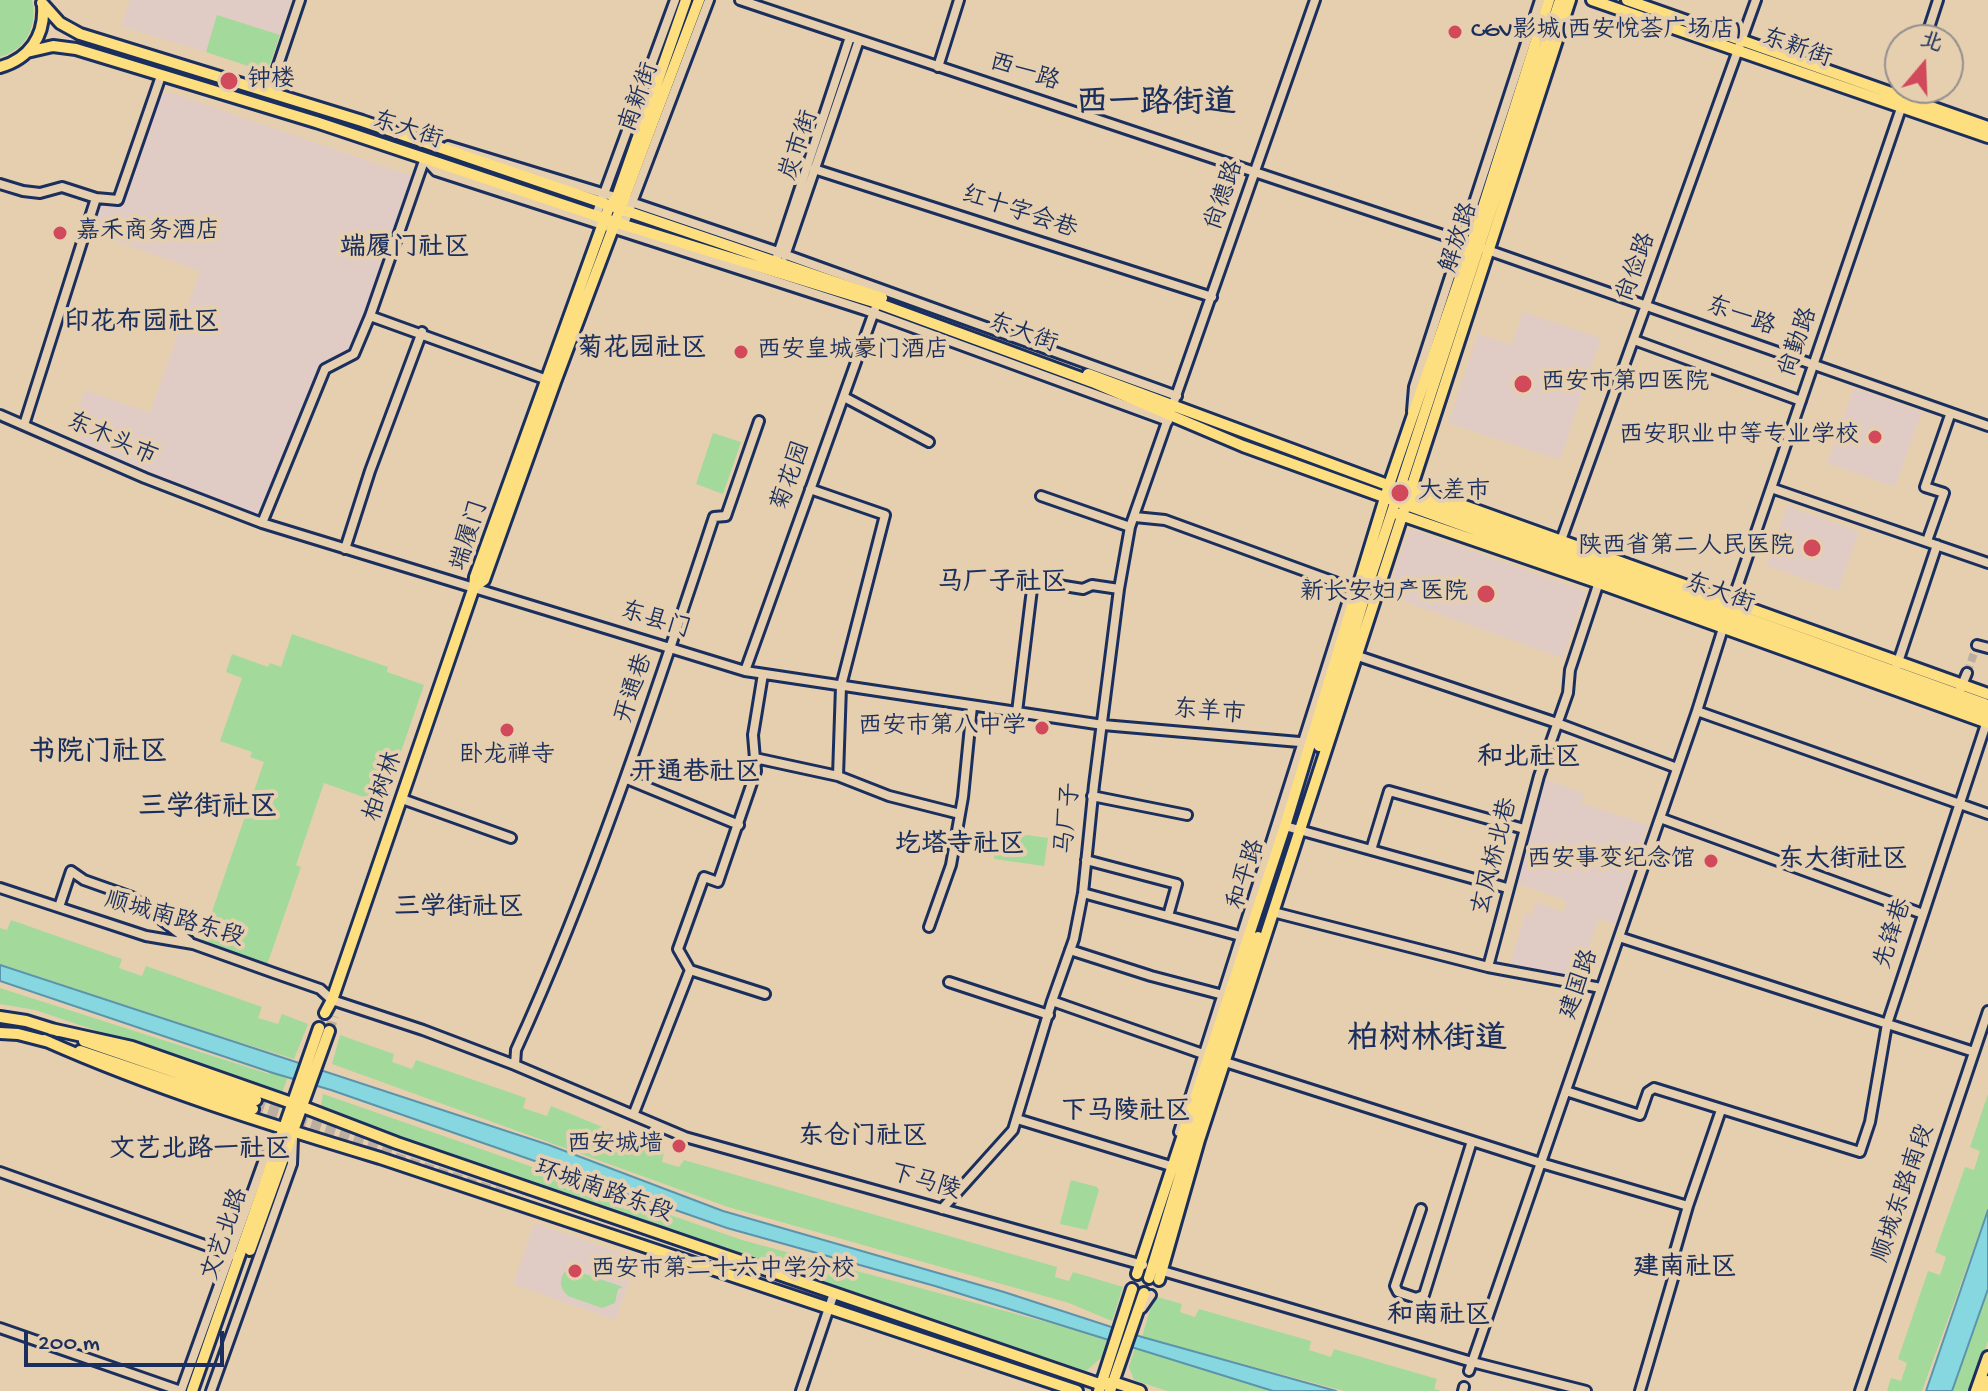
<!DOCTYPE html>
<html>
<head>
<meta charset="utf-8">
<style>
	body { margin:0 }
	#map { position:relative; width:1988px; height:1391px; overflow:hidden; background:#e5cfaf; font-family:"Gochi Hand","LXGW WenKai TC",sans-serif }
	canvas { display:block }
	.north { position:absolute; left:1884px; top:24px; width:80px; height:80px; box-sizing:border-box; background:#e5cfaf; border:2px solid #948f8f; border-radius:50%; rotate:19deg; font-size:22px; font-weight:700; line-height:32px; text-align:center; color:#1b2f5e }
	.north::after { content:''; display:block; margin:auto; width:28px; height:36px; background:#d1495b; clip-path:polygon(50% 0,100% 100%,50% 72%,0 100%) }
	.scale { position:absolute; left:24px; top:1331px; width:200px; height:36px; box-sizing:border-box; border:4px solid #1b2f5e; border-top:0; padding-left:10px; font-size:24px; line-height:28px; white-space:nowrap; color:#1b2f5e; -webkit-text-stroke:6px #e5cfaf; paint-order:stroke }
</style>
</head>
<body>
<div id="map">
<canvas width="1988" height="1391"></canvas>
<div class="north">北</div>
<div class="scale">200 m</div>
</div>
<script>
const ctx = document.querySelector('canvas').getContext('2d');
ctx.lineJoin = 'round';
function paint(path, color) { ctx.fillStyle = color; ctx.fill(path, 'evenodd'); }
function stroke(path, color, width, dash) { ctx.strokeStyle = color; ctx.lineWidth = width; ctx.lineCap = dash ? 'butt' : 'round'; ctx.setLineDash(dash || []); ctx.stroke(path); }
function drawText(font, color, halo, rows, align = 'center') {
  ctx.font = font + ' "Gochi Hand","LXGW WenKai TC",sans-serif'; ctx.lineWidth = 8; ctx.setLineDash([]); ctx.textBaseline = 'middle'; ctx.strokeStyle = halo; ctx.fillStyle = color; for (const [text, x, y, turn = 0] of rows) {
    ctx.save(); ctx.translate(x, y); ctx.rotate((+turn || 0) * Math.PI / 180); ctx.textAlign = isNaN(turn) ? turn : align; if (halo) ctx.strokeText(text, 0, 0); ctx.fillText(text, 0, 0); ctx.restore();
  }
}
paint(new Path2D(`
	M130,0H292L280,35L217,15L206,52L121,26Z
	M169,92L418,178L354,354L325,369L264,519L78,442L87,418L77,413L85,390L150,413L200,271L87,231L97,200L119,203L157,98Z
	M1523,312L1601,338L1560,460L1448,423L1478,334L1512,345Z
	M1854,388L1922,412L1895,487L1827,463Z
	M1787,506L1859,532L1838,591L1766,565Z
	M1410,529L1586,592L1562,658L1386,595Z
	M1542,778L1584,793L1581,803L1648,825L1615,924L1599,919L1576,980L1509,968L1525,913L1532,915L1536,902L1564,912L1565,908V900L1513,882Z
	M534,1223L637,1259L615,1320L513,1284Z`), '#e0ccc5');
paint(new Path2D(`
	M0,0H32C38,26 26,50 0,57Z
	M217,15L280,35L270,64L260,70L206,52Z
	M713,433L741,442L723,494L696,484Z
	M292,634L388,667L387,672L424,685L383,804L324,783L296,865L301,867L267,965L201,943L264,762L250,757L252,752L220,741L242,678L226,672L232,654L268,667L270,663L281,667Z
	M998,831L1048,838L1044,866L994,859Z
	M11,920L122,959L119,968L142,976L146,966L262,1007L258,1018L278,1024L282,1014L308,1024L294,1059L119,1005L0,965V928L7,930Z
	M0,988L269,1074L271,1070L289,1074L282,1093L35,1010L0,1004Z
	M340,1035L394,1054L392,1062L412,1069L416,1060L526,1098L523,1108L547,1116L551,1106L664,1152L662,1162L679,1167L684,1160L1057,1267L1055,1277L1069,1281L1073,1272L1123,1287L1112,1321L1069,1303L728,1207L332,1064Z
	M323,1094L742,1240L1109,1339L1103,1356L1086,1371L319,1116Z
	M1988,1094V1209L1922,1391H1887L1891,1378L1901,1381L1907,1363L1898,1359L1928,1271L1940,1275L1946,1257L1935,1252L1965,1167L1974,1170L1980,1151L1970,1147Z
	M1071,1180L1097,1187L1099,1190L1087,1230L1060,1224Z
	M568,1268L623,1287L618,1289L615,1303L602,1308L568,1296C558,1287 559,1277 568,1268Z
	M1988,1289V1341L1970,1391H1952Z
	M1154,1296L1182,1304L1180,1312L1195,1317L1199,1309L1311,1341L1309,1350L1331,1357L1334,1349L1437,1379L1434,1389L1442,1391H1344L1142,1337Z
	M1135,1348L1272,1391H1167L1134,1380L1129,1367Z`), '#a4d99c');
const water = new Path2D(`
	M0,965L549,1145L723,1211L1004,1292L1142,1337L1336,1391H1273L935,1286L727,1228L331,1090L273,1073L0,981Z
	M1988,1210V1289L1952,1391H1926Z`);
paint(water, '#86d7e0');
stroke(water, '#5b94ac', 2);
stroke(new Path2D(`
	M1967,673L1977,645`), '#bdaf9f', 8, [8, 4]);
stroke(new Path2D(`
	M329,1031L334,1016
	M256,1100L394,1147
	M253,1109L509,1196`), '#bdaf9f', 10, [10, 5]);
const minor = new Path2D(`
	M740,0L1479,247L1988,426
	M1925,40L1938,0
	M938,67L959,0
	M269,92L300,0
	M448,146L625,200L778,252L1177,396
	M425,159L436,171L865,310L1168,421
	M814,169L1212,297
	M0,184L23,191L40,193L62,187L96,198L118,200L161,76
	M594,221L675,0
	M622,229L709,0
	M785,256L859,40
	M777,257L850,37
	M370,316L550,381
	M1634,340L1801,401
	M844,397L929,442
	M1412,411L1414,387L1540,0
	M0,415L145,478L262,523L745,671L1103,725L1311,743
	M24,425L96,198
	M1771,488L1988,563
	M810,489L885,515L841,686L838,776
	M1041,496L1130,527
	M1135,517L1165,520L1357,590L1350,594L1179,1132
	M262,523L325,369L354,354L370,316L425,158
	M1927,541L1944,493L1925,487L1950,415
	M1559,546L1756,0
	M345,549L370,471L422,332
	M1731,605L1908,88
	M1977,645L1988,648
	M1352,654L1557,723L1677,768
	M745,671L875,309
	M1895,671L1937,545
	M763,674L753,735L756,771L718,882L704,877L678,949L690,970L765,994
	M1960,690L1967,673
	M1697,711L1988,814
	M1017,712L1033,581L1083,589L1092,585L1119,589
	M755,758L838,776L889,796L960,814
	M627,779L739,825
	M1092,796L1187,815
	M402,799L511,838
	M1660,818L1923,914
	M1285,826L1507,888
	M1371,850L1389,791L1524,829
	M1086,860L1177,884L1168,916
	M0,888L146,936L193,944L274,973L320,989L332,1000L423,1030L515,1065L685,1137L1143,1265
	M1083,893L1244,937
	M59,907L71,871L84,880L132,897L189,941
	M1273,912L1488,967L1601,988
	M929,927L951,865L963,797L972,706
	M1619,937L1974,1052
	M1070,950L1151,976L1227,996
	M1488,967L1539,776L1568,693L1570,670L1600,579
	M949,982L1049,1015
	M1052,1001L1206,1055
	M1219,1060L1541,1163L1688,1206
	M515,1065L516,1050C595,877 654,697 714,517L726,516L759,421
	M1566,1091L1640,1115L1648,1092L1654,1088L1860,1152L1870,1122L1887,1024L1988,718
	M634,1113L690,970
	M1017,1119L1174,1167
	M0,1172L233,1255
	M942,1209L1013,1130L1052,1001L1074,939L1083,893L1094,785L1119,589L1130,527L1315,0
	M1421,1209L1395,1286L1398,1292L1416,1298L1424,1295L1472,1141
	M1156,1269L1472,1362L1586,1391
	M1142,1308L1151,1295
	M0,1328L181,1391
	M1469,1371L1697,711L1725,622
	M181,1391L266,1154L278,1138
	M211,1391L292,1164L293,1138
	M801,1391L834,1293
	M1463,1391L1464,1387
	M1640,1391L1674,1275L1675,1251L1688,1206L1721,1110
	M1860,1391L1988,1011`);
const major = new Path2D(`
	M1592,0L1988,137
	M1627,0L1988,127
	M42,3L60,23L80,34L362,121L882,298
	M27,52L53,46L76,49L316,122L624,225L877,303L1092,382L1243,446L1988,715
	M0,67C29,59 45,36 43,6
	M1088,374L1401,490L1408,496L1988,705
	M1406,485L1988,694
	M1395,513L1599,583L1988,723
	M474,587L484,580L555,382L699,0
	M1319,746L1371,576L1560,0
	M325,1013L332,1000L474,587L475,577L609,207L617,197L686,0
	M0,1017L26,1021L58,1031
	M51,1029L132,1047L303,1107L397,1143L1102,1385L1113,1382L1140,1391
	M0,1033L18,1034L49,1042
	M44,1040C152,1088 267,1124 380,1158L1077,1391
	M84,1041L256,1100
	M80,1051L253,1109
	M250,1250L329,1031
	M1137,1274L1285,826L1389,485L1471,245L1549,0
	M1149,1278L1190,1143L1258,937
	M1159,1280L1199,1140L1570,0
	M192,1391L319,1028
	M1099,1391L1132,1289
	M1110,1391L1144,1293
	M1976,1391L1988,1357
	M1985,1391L1988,1381`);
stroke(minor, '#1b2f5e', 14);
stroke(major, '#1b2f5e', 16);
stroke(minor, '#e5cfaf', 8);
stroke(major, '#fedf80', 10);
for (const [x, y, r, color] of [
	[1455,32,8,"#d1495b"],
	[229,81,10,"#d1495b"],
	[60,233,8,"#d1495b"],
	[741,352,8,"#d1495b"],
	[1523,384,10,"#d1495b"],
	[1875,437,8,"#d1495b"],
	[1400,493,10,"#d1495b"],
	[1812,548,10,"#d1495b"],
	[1486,594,10,"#d1495b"],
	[1042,728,8,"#d1495b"],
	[507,730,8,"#d1495b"],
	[1711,861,8,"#d1495b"],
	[679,1146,8,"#d1495b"],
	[575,1271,8,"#d1495b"]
]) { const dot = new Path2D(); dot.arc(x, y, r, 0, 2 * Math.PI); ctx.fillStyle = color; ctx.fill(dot); stroke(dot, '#e5cfaf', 3); }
drawText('24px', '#1b2f5e', '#e5cfaf', [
	["CGV影城(西安悦荟广场店)",1471,32],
	["钟楼",247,81],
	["嘉禾商务酒店",76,233],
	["西安皇城豪门酒店",757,352],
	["西安市第四医院",1541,384],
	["西安职业中等专业学校",1859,437,"right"],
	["大差市",1418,493],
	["陕西省第二人民医院",1794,548,"right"],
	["新长安妇产医院",1468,594,"right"],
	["西安市第八中学",1026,728,"right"],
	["卧龙禅寺",507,757,"center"],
	["西安事变纪念馆",1695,861,"right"],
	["西安城墙",663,1146,"right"],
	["西安市第二十六中学分校",591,1271]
], 'left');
drawText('24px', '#1b2f5e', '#e5cfaf', [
	["东新街",1796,50,19],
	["西一路",1024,74,18],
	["南新街",641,98,-70],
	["东大街",407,132,18],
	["炭市街",801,146,-71],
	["尚德路",1226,196,-71],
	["红十字会巷",1019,214,18],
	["解放路",1461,238,-72],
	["尚俭路",1638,268,-70],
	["东一路",1740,318,20],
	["东大街",1022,335,20],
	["尚勤路",1800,343,-71],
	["东木头市",111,441,24],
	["菊花园",793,477,-70],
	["端履门",471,536,-72],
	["东大街",1719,595,20],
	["东县门",655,622,17],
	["开通巷",636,689,-72],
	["东羊市",1209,714,5],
	["柏树林",385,787,-71],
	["马厂子",1070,819,-84],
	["玄风桥北巷",1497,857,-76],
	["和平路",1248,875,-72],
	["顺城南路东段",174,921,16],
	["先锋巷",1895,934,-72],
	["建国路",1581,985,-71],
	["下马陵",925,1184,16],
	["环城南路东段",603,1193,19],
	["顺城东路南段",1905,1194,-71],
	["文艺北路",227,1235,-71]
]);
drawText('bold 26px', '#1b2f5e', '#e5cfaf', [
	["端履门社区",405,250],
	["印花布园社区",142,325],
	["菊花园社区",642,351],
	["马厂子社区",1002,585],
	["和北社区",1529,760],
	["开通巷社区",696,775],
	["圪塔寺社区",960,847],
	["东大街社区",1843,862],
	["三学街社区",459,910],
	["下马陵社区",1126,1114],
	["东仓门社区",863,1139],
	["文艺北路一社区",200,1152],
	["建南社区",1685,1270],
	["和南社区",1439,1318]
]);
drawText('bold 28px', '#1b2f5e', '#e5cfaf', [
	["书院门社区",98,755],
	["三学街社区",208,810]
]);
drawText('bold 32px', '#1b2f5e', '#e5cfaf', [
	["西一路街道",1156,106],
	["柏树林街道",1427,1042]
]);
</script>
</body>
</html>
